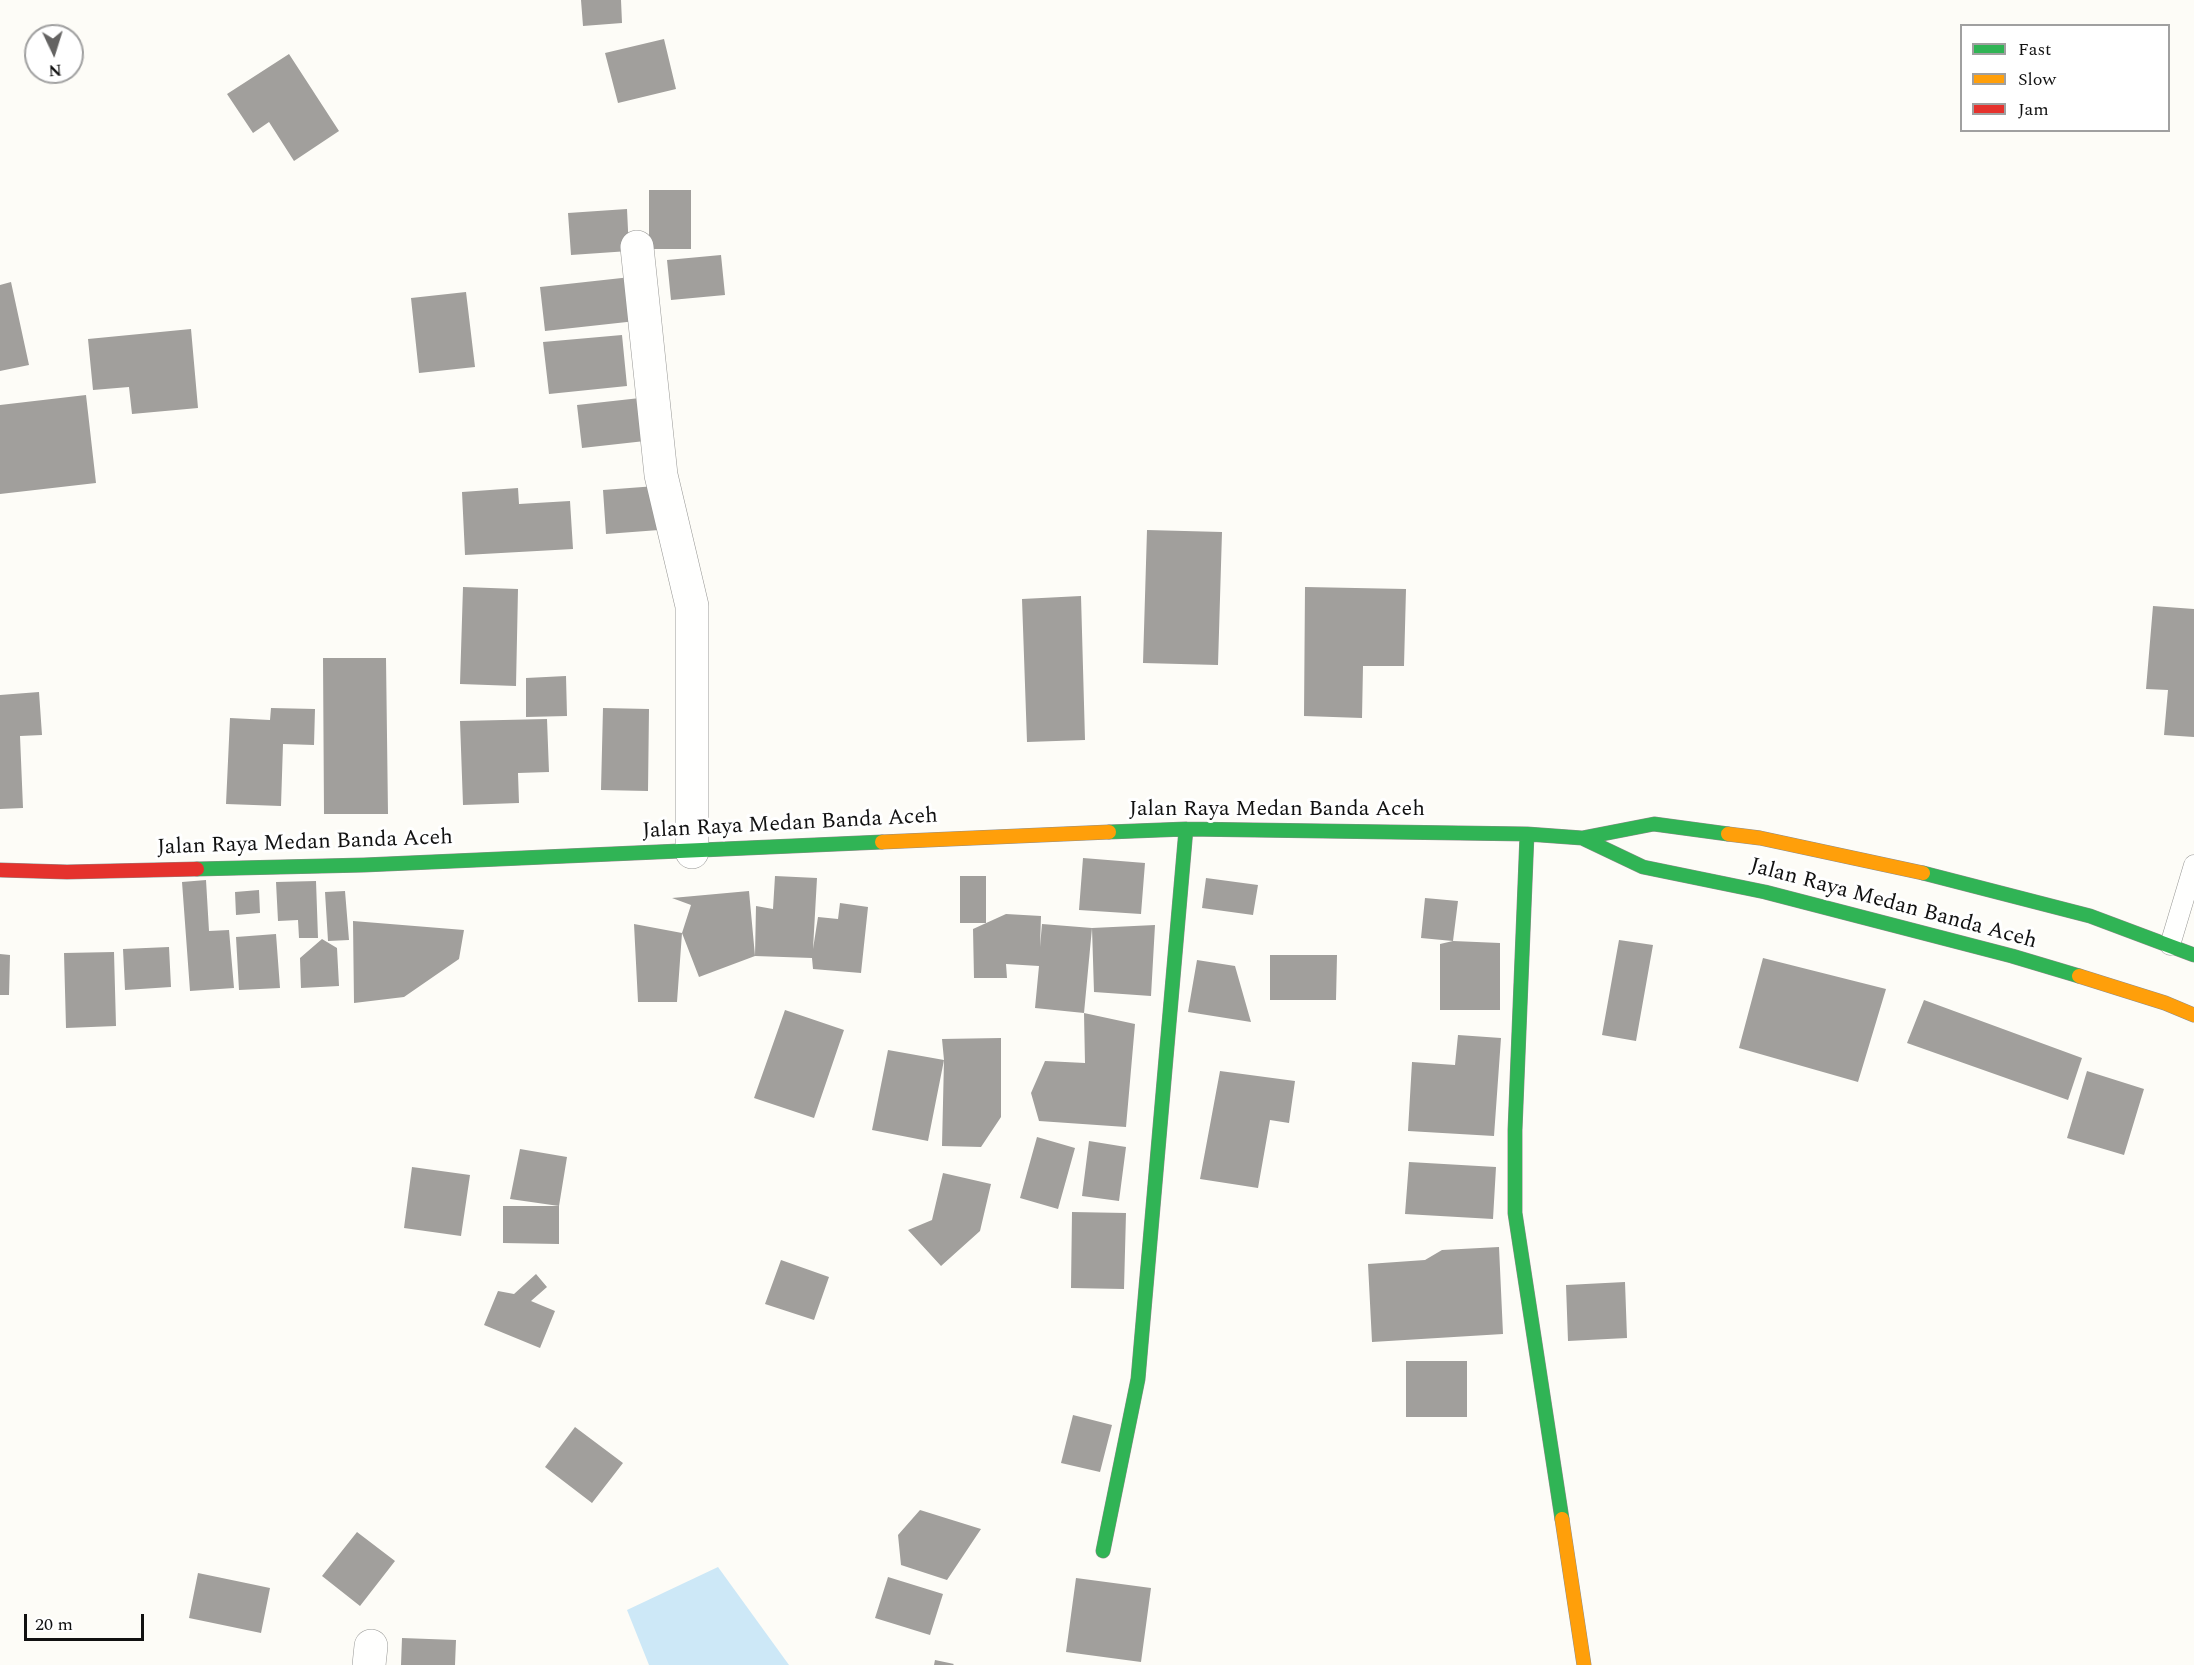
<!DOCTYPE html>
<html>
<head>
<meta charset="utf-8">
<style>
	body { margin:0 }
	#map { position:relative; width:2194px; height:1665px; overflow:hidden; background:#fdfcf7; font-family:Spectral,serif }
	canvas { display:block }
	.legend { position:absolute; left:1960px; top:24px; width:210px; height:108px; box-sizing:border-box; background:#fff; border:2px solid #a0a0a0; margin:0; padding:8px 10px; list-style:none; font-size:18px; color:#111 }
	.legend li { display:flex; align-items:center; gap:12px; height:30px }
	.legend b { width:30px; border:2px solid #a0a0a0 }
	.north { position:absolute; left:24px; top:24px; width:60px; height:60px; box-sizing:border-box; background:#fff; border:2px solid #a0a0a0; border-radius:50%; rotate:176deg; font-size:16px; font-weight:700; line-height:24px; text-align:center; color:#111 }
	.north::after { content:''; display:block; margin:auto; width:21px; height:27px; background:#646362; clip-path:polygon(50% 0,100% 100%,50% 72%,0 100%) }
	.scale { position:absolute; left:24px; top:1614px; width:120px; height:27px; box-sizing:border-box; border:3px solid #111; border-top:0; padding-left:8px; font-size:18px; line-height:21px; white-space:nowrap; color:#111; -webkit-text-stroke:4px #fff; paint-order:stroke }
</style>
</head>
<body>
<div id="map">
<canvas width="2194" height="1665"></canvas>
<ul class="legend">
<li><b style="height:8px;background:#30b455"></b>Fast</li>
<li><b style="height:8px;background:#ff9f0a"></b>Slow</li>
<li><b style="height:8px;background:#e5322d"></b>Jam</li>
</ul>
<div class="north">N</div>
<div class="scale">20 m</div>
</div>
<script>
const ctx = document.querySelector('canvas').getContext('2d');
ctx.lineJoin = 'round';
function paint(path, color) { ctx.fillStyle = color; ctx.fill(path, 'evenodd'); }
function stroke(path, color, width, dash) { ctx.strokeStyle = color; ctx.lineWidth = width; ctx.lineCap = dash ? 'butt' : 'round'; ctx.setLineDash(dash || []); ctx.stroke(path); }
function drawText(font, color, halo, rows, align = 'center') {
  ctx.font = font + ' Spectral,serif'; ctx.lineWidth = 6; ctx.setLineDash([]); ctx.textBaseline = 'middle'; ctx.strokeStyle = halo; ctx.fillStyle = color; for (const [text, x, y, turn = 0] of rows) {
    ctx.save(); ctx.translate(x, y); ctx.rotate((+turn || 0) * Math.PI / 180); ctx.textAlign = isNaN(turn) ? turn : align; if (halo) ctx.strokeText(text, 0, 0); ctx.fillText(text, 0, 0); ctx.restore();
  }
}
paint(new Path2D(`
	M718,1567L789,1665H649L627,1610Z`), '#cde8f7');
paint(new Path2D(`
	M581,0H621L622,23L583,26Z
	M664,39L676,89L618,103L605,53Z
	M289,54L339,131L294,161L269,122L253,133L227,94Z
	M649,190H691V249H649Z
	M627,209L629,251L571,255L568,213Z
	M721,255L725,295L671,300L667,260Z
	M631,277L636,321L545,331L540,287Z
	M11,282L29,365L0,371V285Z
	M466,292L475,367L419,373L411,298Z
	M191,329L198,408L132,414L129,387L93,390L88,339Z
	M622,335L627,386L549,394L543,342Z
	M86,395L96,483L0,494V405Z
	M640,398L645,441L582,448L577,405Z
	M656,486L659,530L606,534L603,490Z
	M518,488L519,504L570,501L573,549L465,555L462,492Z
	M1147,530L1222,532L1218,665L1143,663Z
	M463,587L518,589L516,686L460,684Z
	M1305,587L1406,589L1404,666H1363L1362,718L1304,716Z
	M1081,596L1085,740L1027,742L1022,599Z
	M2153,606L2194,609V737L2164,735L2168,690L2146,689Z
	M323,658H386L388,814H324Z
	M566,676L567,716L526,717V678Z
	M39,692L42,735L20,736L23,808L0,809V695Z
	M271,708L315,709L314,745L283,744L281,806L226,804L230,718L270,720Z
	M603,708L649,709L648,791L601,790Z
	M547,719L549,772L518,773L519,803L463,805L460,721Z
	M1083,858L1145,863L1141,914L1079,910Z
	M775,876L817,878L813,949L818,917L838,919L840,903L868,907L861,973L813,969L812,958L755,956L699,977L682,933L691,905L672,898L749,891L755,956L756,906L773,909Z
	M960,876H986V923H960Z
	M1206,878L1258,885L1253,915L1202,908Z
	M206,880L209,931L229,930L234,988L190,991L182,882Z
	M316,881L318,938H299L298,920L278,921L276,882Z
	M259,890L260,913L236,915L235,892Z
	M345,891L349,940L328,941L325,892Z
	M1425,898L1458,901L1453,941L1421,938Z
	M1006,914L1041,916L1040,947L1042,924L1092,928L1084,1013L1035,1008L1039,966L1006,964L1007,978H974L973,929Z
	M353,921L464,930L459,959L404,997L354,1003Z
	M634,924L682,933L677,1002H638Z
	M1155,925L1151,996L1094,992L1092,928Z
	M276,934L280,988L239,990L236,937Z
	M322,939L337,948L339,986L301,988L300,958Z
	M1619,940L1653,945L1636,1041L1602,1035Z
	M1453,941L1500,943V1010H1440V944Z
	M169,947L171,987L125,990L123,949Z
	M114,952L116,1026L66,1028L64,953Z
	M0,954L10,955L9,995H0Z
	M1270,955H1337L1336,1000H1270Z
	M1763,958L1886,989L1858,1082L1739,1048Z
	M1197,960L1235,966L1251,1022L1188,1012Z
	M1924,1000L2082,1058L2068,1100L1907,1043Z
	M785,1010L844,1030L814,1118L754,1098Z
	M1084,1013L1135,1024L1126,1127L1039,1121L1031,1093L1045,1061L1085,1063Z
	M1458,1035L1501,1038L1494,1136L1408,1131L1412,1062L1455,1065Z
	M1001,1038V1117L981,1147L942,1146L944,1060L928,1141L872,1130L888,1050L944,1060L942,1039Z
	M1220,1071L1295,1081L1289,1123L1270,1120L1258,1188L1200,1179Z
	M2087,1071L2144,1089L2124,1155L2067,1138Z
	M1037,1137L1075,1148L1058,1209L1020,1198Z
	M1089,1141L1126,1147L1119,1201L1082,1196Z
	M520,1149L567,1157L559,1206V1244L503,1243V1206H559L510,1199Z
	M1409,1162L1496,1167L1493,1219L1405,1214Z
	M412,1167L470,1175L461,1236L404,1228Z
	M943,1173L991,1184L980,1231L941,1266L908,1230L932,1220Z
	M1072,1212L1126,1213L1124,1289L1071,1288Z
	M1499,1247L1503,1334L1372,1342L1368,1264L1425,1260L1442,1250Z
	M781,1260L829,1277L814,1320L765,1304Z
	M536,1274L547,1287L531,1301L555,1311L540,1348L484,1325L498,1291L514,1294Z
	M1625,1282L1627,1338L1568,1341L1566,1285Z
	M1406,1361H1467V1417H1406Z
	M1073,1415L1112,1425L1100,1472L1061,1463Z
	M575,1427L623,1463L592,1503L545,1467Z
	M920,1510L981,1529L947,1580L901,1565L898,1535Z
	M357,1532L395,1561L360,1606L322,1576Z
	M198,1573L270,1588L261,1633L189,1618Z
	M888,1577L943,1594L930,1635L875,1618Z
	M1076,1578L1151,1588L1141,1662L1066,1652Z
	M402,1638L456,1640L455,1665H401Z
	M935,1660L954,1664L953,1665H934Z`), '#a19f9c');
const lane = new Path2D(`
	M2170,945L2194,865`);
const street = new Path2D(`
	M637,247L661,475L692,606V852
	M369,1665L371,1646`);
const fast = new Path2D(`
	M1109,832L1186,829L1527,834L1582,838L1654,824L1728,834
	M1527,834L1515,1130V1213L1562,1519
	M1582,838L1643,867L1765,892L2012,956L2079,976
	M197,869L364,865L882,842
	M1923,873L2090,916L2194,955
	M1103,1551L1138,1379L1186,829`);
const slow = new Path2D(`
	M1728,834L1760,838L1923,873
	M882,842L1109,832
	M2079,976L2165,1003L2194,1015
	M1562,1519L1584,1665`);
const jam = new Path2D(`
	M0,870L67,872L197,869`);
stroke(lane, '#979795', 21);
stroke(street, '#979795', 34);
stroke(fast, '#8e8d8b', 15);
stroke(slow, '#8e8d8b', 15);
stroke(jam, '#8e8d8b', 15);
stroke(lane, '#fffffe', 20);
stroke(street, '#fffffe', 33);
stroke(fast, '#30b455', 14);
stroke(slow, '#ff9f0a', 14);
stroke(jam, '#e5322d', 14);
drawText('22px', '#111', '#fff', [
	["Jalan Raya Medan Banda Aceh",1277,811],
	["Jalan Raya Medan Banda Aceh",790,825,-3],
	["Jalan Raya Medan Banda Aceh",305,844,-2],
	["Jalan Raya Medan Banda Aceh",1893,905,15]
]);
</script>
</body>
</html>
